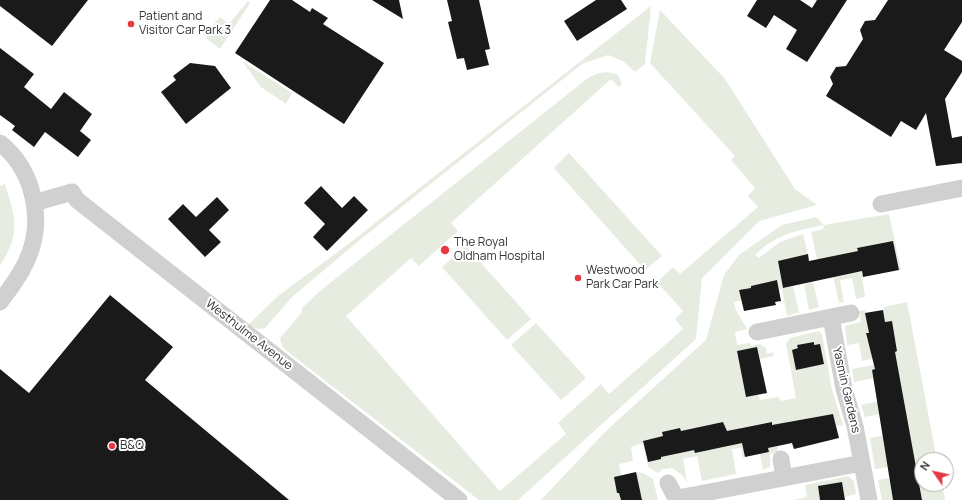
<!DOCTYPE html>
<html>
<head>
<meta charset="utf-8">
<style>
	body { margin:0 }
	#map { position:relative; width:962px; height:500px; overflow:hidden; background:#fff; font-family:Manrope,sans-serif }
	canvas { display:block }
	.north { position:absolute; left:914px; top:452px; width:40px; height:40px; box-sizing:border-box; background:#fff; border:1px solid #adadad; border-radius:50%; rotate:304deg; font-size:11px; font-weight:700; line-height:16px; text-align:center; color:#333 }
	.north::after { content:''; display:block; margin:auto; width:14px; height:18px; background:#e63946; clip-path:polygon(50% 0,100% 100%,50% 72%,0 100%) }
</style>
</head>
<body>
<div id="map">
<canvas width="962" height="500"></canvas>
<div class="north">N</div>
</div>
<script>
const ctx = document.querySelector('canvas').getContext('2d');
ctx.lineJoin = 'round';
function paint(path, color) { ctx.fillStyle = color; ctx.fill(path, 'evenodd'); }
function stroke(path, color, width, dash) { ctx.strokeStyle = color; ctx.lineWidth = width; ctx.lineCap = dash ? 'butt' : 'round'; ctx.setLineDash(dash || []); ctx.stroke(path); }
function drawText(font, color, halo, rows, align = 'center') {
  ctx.font = font + ' Manrope,sans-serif'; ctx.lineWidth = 4; ctx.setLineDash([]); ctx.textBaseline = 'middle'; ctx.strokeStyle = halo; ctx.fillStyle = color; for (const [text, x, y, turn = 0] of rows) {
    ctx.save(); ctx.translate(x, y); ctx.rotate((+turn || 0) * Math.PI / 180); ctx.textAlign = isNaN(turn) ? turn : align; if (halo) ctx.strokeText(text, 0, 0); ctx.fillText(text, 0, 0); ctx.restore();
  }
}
paint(new Path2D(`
	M248,1L250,3L220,49L207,39V33L220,17L229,24Z
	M651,6L645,64L635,72L623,61L608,55L582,64L361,239L292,297L265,328L258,329L248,325L278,296L347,245Z
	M660,10L725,79L795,189L817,205L759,221L702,278L696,339L518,500H479L288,352L282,346L280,338L302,312V308L320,291L588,78C599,72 606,70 618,75L622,84L619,87L611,79L451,223L458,231L419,266L411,258L346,316L500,491L566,434L558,423L601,384L609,394L683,329L675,319L683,311L657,282L673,267L680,274L758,207L748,196L755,188L731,160L735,156L650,63Z
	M242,61L292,93L286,104L261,87Z
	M569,153L662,256L645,270L554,168Z
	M5,184C16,220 21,232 0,266V186Z
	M889,214L901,270H899L893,241L858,248L865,297L856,299L852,278L840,280L844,302L839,303L833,276L817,259L811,232L824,229L823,225C798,230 774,235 755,255L759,258L780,242L803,234L808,254L778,261L783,288L793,286L799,312L787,316L782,289L779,290L777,280L751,286V288L739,290L742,300L734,302L736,310L747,329L735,332L737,345L750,343L751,346L760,344L766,348L767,354L773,352V356L760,359L757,347L737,351L746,397L758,395L760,400L779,397L780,401L796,398L786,344L790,338L819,331L822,334L832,390L843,425L836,426L833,414L788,422L789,425L773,428L772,422L739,428L745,457L743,458L741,448L732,449L736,474L702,481L697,456L683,459L687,482L681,474L672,468L663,469L658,473L648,467L647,459L667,456L682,436L680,428L662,432L663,436L644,441V443L631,447L633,461L619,464L621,476L614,477L617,493H619L621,500H541L606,431L706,340L724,275L739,255L782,225L816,217L824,225ZM814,342V345L820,344L824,364L796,370L792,350L798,348V345ZM723,422L724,428L726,427L728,446L695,453L691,429Z
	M466,246L531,319L507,340L442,267Z
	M813,282L819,307L809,310L804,284Z
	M907,302L937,460H922V484H942L945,500H922L875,358L862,361L859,343L847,345L845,326L861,322L859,311L865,310L869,333L866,334L867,341H869L875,355L897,351L892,321L885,322L883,310L884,307Z
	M536,323L586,378L561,400L511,345Z
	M874,365L875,369L872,370L873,378L854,382L852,369Z
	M880,401V414L865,417L861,405Z
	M882,436L888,467L875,469L870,438Z
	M777,446L778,452L770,454V467L763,470L760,454L769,453L768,448Z
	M636,472L643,473L653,479L658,500H642L641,494H637Z
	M848,476L854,481L856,494L845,497L842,482L818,486L820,500H794L807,497L805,485Z
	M889,478L893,500H882L878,480Z`), '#e6ecdf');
paint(new Path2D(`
	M0,0H88L52,46L0,6Z
	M270,0H292L310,12L312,8L328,18L323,24L384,63L344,124L235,53Z
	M372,0H399L403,19Z
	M447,0H479L490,49L485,50L489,65L467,70L464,58L457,59L448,22L452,21Z
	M596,0H621L627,9L577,41L564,21Z
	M757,0H800L812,8L817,0H847L807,62L786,49L797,30L774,15L766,28L747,16Z
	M888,0H962V22L944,50L962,61V72L945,99L952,138L962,136V163L936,166L926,113L916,130L901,121L891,137L826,96L833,84L830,77L836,67L846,66L863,39L860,30L865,21L875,20Z
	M0,48L34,74L24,87L51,109L64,92L92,114L80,131L91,140L78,157L45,132L34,147L12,130L15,126L0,115Z
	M190,63L215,66L231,88L186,124L161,92L176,80L173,76Z
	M321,186L342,208L354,196L368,210L327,251L313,237L325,224L304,203Z
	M217,197L229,210L209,230L221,242L205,257L168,219L183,204L196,217Z
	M893,241L899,270L863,277L862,271L783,288L778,261L808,254L809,261L858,251L857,248Z
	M777,280L781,301L775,302L776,305L744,311L739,290L751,288V286Z
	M110,295L173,347L145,380L289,500H0V369L29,393Z
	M883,310L885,322L892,321L897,351L895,352L922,500H893L872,370L875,369L866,333H869L865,313Z
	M814,342V345L820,344L824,364L796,370L792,350L798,348L797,345Z
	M757,347L767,393L746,397L737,351Z
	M833,414L839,438L794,449L792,443L768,448L769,452L745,457L742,443L695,453L694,450L661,457V459L648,462L643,441L663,436L662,432L680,428L681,431L723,422L727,431L772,422V425Z
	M636,472L642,500H621L619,493H617L614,477Z
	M842,482L845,500H820L818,486Z`), '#1a1a1a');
stroke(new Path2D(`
	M0,143C34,170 45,221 27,260C20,276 10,289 0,302
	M34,203L72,192L77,200L459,500
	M881,204L962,188
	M831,317L844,389L855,426L869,500
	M757,332L851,313
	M781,459L784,478
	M668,483L677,500
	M678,498L862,463`), '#d0d0d0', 17);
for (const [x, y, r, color] of [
	[131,24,4,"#e63946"],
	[445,250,5,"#e63946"],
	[578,278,4,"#e63946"],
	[112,446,4,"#e63946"]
]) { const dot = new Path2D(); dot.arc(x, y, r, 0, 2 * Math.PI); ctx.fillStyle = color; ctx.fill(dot); stroke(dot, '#fff', 1.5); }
drawText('12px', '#333', '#fff', [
	["Patient and",139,17],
	["Visitor Car Park 3",139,31],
	["The Royal",454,243],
	["Oldham Hospital",454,257],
	["Westwood",586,271],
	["Park Car Park",586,285],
	["B&Q",120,446]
], 'left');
drawText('12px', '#333', '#fff', [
	["Westhulme Avenue",249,335,38],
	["Yasmin Gardens",846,390,77]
]);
</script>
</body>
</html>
